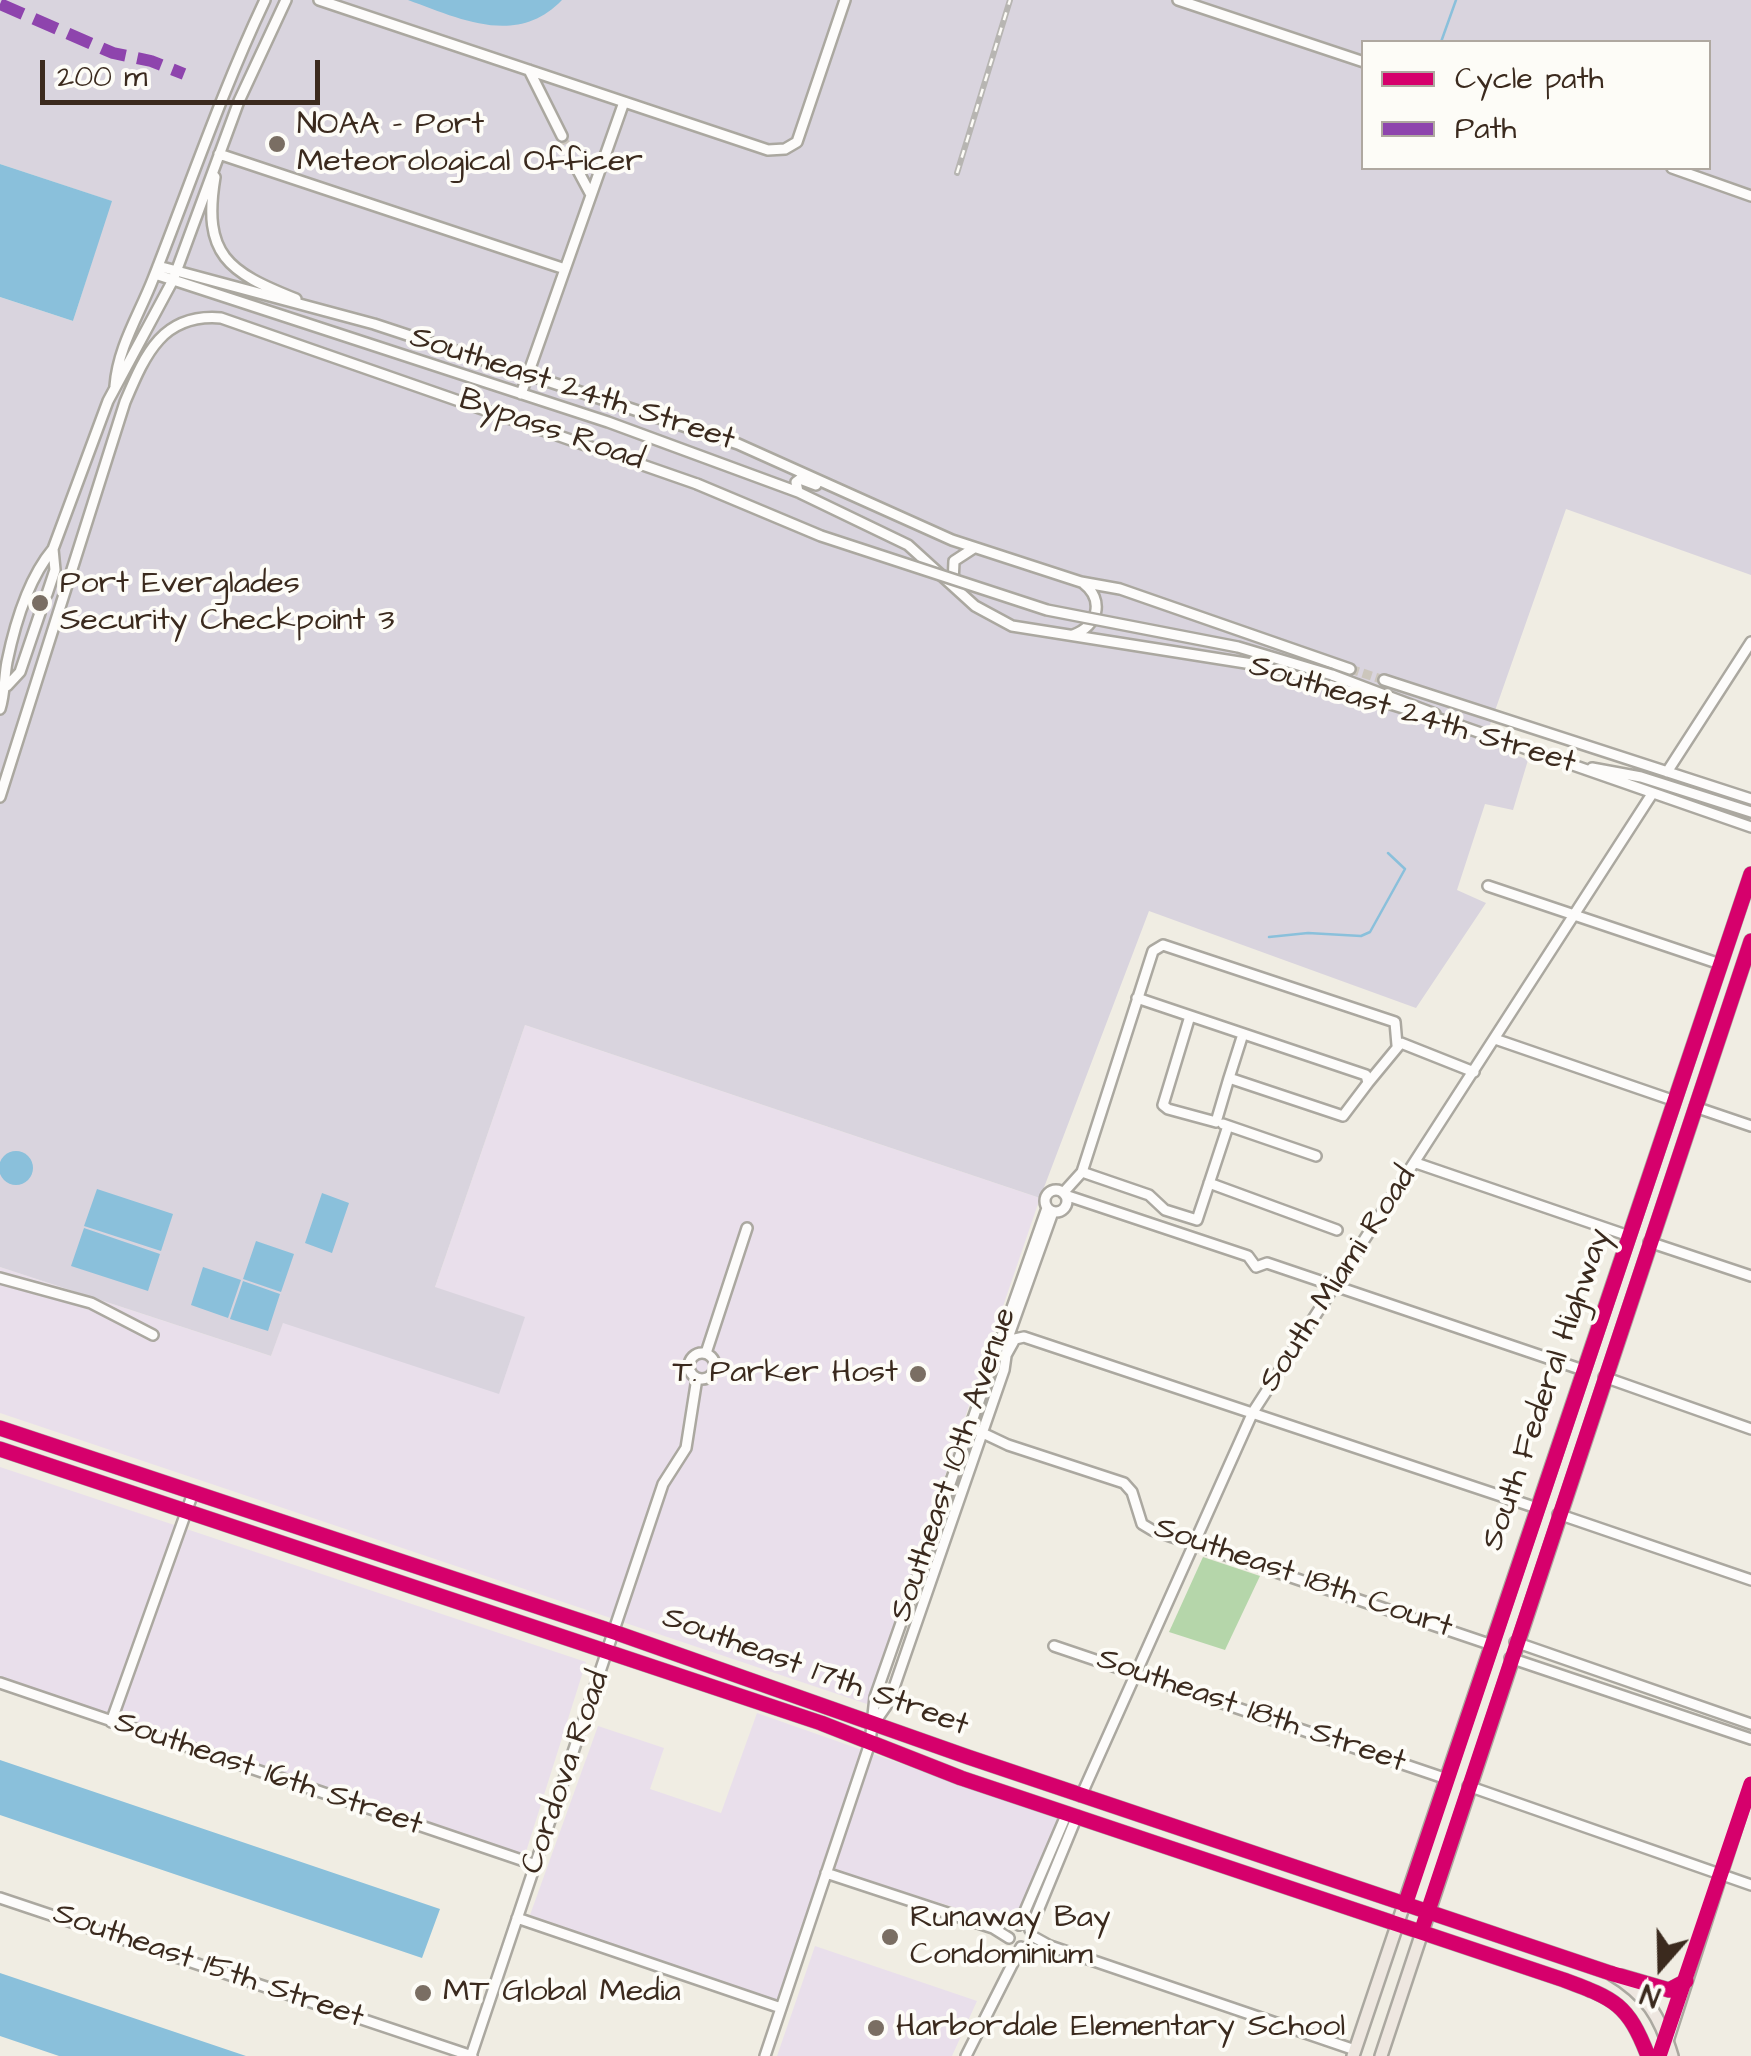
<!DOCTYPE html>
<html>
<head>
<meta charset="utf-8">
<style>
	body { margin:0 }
	#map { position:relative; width:1751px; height:2056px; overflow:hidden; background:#f0ede3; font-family:"Architects Daughter",sans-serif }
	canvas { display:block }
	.legend { position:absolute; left:1361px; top:40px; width:350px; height:130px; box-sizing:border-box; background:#fdfcf7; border:2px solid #afa8a0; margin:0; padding:12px 18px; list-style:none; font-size:30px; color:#3b2a1e }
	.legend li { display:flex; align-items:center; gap:20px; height:50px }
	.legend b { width:50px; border:2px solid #afa8a0 }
	.north { position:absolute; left:1611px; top:1916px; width:100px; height:100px; -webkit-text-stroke:8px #fdfcf7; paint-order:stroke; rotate:200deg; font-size:28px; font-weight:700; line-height:40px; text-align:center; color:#3b2a1e }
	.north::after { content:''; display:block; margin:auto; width:35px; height:45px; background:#3b2a1e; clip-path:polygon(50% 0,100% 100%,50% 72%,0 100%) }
	.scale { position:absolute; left:40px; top:60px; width:280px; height:45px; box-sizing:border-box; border:5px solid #3b2a1e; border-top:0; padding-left:12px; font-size:30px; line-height:35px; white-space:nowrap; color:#3b2a1e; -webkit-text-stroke:8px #fdfcf7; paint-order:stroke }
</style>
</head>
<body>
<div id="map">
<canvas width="1751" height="2056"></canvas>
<ul class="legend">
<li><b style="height:12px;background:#d6006c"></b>Cycle path</li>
<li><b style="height:12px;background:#8e44ad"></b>Path</li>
</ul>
<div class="north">N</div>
<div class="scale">200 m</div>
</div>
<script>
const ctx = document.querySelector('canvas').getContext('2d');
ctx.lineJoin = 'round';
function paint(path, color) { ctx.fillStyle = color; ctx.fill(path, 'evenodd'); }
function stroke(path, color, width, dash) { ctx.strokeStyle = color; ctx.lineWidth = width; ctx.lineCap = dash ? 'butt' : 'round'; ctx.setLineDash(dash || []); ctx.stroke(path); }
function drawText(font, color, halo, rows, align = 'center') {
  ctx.font = font + ' "Architects Daughter",sans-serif'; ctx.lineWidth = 8; ctx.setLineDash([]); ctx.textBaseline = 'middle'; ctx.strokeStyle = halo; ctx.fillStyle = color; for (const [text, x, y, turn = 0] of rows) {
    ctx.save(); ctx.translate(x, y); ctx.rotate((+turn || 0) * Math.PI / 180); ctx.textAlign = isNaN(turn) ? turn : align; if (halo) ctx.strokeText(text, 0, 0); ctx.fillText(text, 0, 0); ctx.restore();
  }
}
paint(new Path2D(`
	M525,1025L1040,1198L867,1704L0,1413V1267L271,1356L283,1322L435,1287Z
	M0,1467L586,1662L525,1855L0,1678Z
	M757,1713L1061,1820L1017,1927L825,1867L779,2003L530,1915L598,1726L664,1748L650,1789L721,1813Z
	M815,1946L977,2001L952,2056H777Z`), '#e9dfeb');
paint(new Path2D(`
	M0,0H1751V575L1566,509L1484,742L1528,760L1513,810L1485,804L1457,890L1486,903L1416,1008L1149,911L1040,1198L525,1025L435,1287L525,1317L499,1394L283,1323L271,1356L0,1267V297L73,321L111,201L0,164ZM1364,42H1708V168H1364Z`), '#d9d4de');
paint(new Path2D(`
	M1203,1557L1260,1576L1225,1650L1169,1632Z`), '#b5d6aa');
paint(new Path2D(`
	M408,0H562C517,47 460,19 408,0Z
	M0,164L112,201L73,321L0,297Z
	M-1 1168a17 17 0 1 1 34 0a17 17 0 1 1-34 0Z
	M97,1189L173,1214L161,1251L84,1226Z
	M322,1193L349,1203L332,1253L305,1243Z
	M84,1228L160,1254L148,1291L71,1266Z
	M256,1241L294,1254L281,1292L243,1279Z
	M203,1267L241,1280L228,1318L191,1305Z
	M243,1281L280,1294L268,1331L230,1319Z
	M0,1760L440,1909L422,1958L0,1815Z
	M0,1973L246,2056H59L0,2036Z`), '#8ac0db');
stroke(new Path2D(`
	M1441,42L1456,0
	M1269,937L1308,933L1361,936L1370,932L1405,869L1388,853`), '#8ac0db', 2.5);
stroke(new Path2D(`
	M562,136L575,165
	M40,613L47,594
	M1350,669L1384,680`), '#ccc6bc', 9, [9, 4.5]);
const minor = new Path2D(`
	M319,0L768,150L785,149L797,142L845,0
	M1178,0L1364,62
	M529,70L562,136
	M219,154L565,269
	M575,165L591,195
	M1672,168L1751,196
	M215,177C202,255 228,272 296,299
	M158,266L374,324L738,444L952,540L1081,582L1120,589L1350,669
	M155,274L608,422L798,492L908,545L975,606L1012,626L1271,667L1455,724L1751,827
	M115,386C118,347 139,315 153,279C190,185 222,91 265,0
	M521,394L624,102
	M798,492L796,482L800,479L816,485
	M953,584L954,561L974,548
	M47,594L55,570L53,549
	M1073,635C1098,626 1105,600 1083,583
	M1332,675L1435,714
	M1384,680L1751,799
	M7,686L20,672L40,613
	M0,709C5,693 4,678 7,662C15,623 28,579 53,549L108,401L173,280L239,101L286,0
	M1592,768L1641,777L1751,812
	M1667,772L1751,642
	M0,797L125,402C145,355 162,313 221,318L697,484
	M1488,886L1720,964
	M1137,998L1366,1075L1368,1083L1343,1116L1229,1078L1216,1122L1168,1109L1163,1105L1190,1016
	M1495,1039L1675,1101
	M1229,1078L1243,1034
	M1368,1083L1401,1043L1474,1072
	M1695,1107L1751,1126
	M1223,1124L1316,1156
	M1416,1163L1629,1236
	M1082,1172L1149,1195L1165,1210L1197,1220L1228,1126
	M1209,1183L1337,1230
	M1045 1201a11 11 0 1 1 22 0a11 11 0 1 1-22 0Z
	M1063,1193L1082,1172L1153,951L1163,945L1395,1022L1397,1045
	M1065,1195L1248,1256L1256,1267L1267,1263L1583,1370
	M1649,1242L1751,1276
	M0,1278L91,1303L153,1335
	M689 1366a13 13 0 1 1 26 0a13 13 0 1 1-26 0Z
	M706,1353L747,1228
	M1005,1357L1015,1339L1024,1337L1537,1508
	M1604,1377L1751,1429
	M970,1427L1008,1445L1124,1483L1132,1492L1142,1524L1152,1530L1492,1645
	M1558,1514L1751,1580
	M1515,1642L1751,1724
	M1054,1646L1447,1779
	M1510,1658L1751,1739
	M0,1683L536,1865
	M111,1722L193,1493
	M875,1722L889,1702L1004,1370L1009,1335L1053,1212
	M1468,1786L1751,1885
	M1081,1796L1253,1412L1652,794
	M826,1873L993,1928L1009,1938
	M0,1898L472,2056
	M517,1918L781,2008
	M1019,1925L1067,1813
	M1030,1930L1077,1816
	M1032,1936L1050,1946L1355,2050
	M1668,2041L1751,1784
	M471,2056L663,1484L686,1448L697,1378
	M765,2056L870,1743L875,1697L1047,1208
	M966,2056L1021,1947`);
const major = new Path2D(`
	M0,1428L614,1632L968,1757L1610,1973C1647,1995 1660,2016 1672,2056
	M0,1449L821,1723L961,1778L1564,1980C1615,1999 1628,2004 1648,2056
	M1621,1976L1669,1990L1686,1981
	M1353,2056L1751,874
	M1381,2056L1751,941`);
stroke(minor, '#aba8a0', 14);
stroke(major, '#aba8a0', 16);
stroke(minor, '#fdfcfb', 9);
stroke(major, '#eee7e0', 11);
const rail = new Path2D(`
	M957,173L1010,0`);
stroke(rail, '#b7b5b2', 6);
stroke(rail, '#fdfcf7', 2.5, [8]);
const minorBridge = new Path2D(`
	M697,484L821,536L1047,610L1238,647L1332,675`);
stroke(minorBridge, '#aba8a0', 14, []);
stroke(minorBridge, '#fdfcfb', 9);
stroke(new Path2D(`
	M0,4L113,53L151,61L184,74`), '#8e44ad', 12, [25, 12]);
stroke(new Path2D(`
	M0,1428L614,1632L968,1757L1610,1973L1669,1990L1686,1981
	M0,1449L821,1723L961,1778L1564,1980C1615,1999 1628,2004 1648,2056
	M1405,1905L1751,874
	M1423,1926L1751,941
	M1659,2056L1751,1784`), '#d6006c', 15);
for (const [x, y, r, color] of [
	[277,144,10,"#7a6e63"],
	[40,603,10,"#7a6e63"],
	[918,1374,10,"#7a6e63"],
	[890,1937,10,"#7a6e63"],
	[423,1993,10,"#7a6e63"],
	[876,2028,10,"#7a6e63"]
]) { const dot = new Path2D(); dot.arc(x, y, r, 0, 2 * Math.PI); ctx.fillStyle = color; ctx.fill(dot); stroke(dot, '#fdfcf7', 4); }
drawText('32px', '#3b2a1e', '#fdfcf7', [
	["NOAA - Port",297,126],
	["Meteorological Officer",297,163],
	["Port Everglades",60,585],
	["Security Checkpoint 3",60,622],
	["T. Parker Host",898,1374,"right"],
	["Runaway Bay",910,1919],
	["Condominium",910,1956],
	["MT Global Media",443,1993],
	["Harbordale Elementary School",896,2028]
], 'left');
drawText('32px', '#3b2a1e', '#fdfcf7', [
	["Southeast 24th Street",572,390,18],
	["Bypass Road",551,431,19],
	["Southeast 24th Street",1412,716,17],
	["South Miami Road",1339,1280,-57],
	["South Federal Highway",1548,1390,-71],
	["Southeast 10th Avenue",955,1465,-71],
	["Southeast 18th Court",1303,1579,19],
	["Southeast 17th Street",815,1673,20],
	["Southeast 18th Street",1251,1712,19],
	["Cordova Road",567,1773,-71],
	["Southeast 16th Street",268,1775,19],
	["Southeast 15th Street",208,1967,19]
]);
</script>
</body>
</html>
